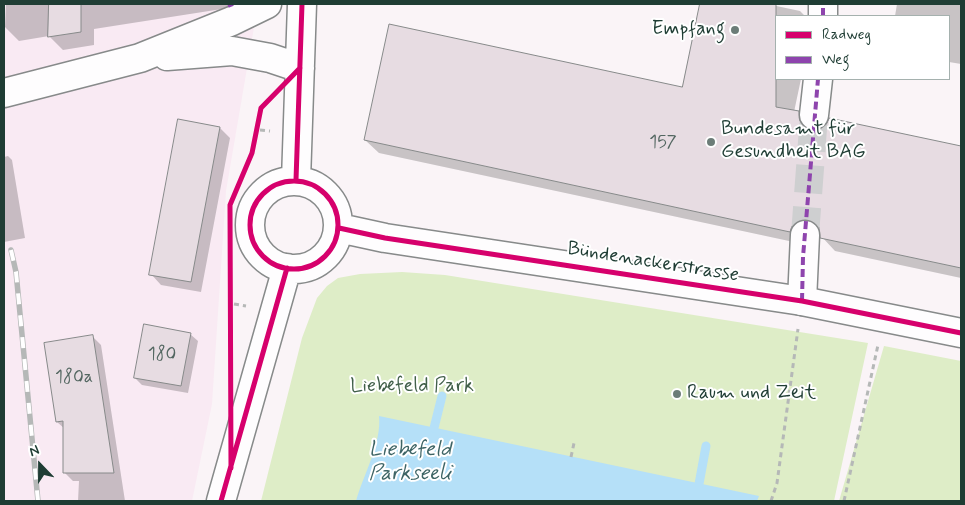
<!DOCTYPE html>
<html>
<head>
<meta charset="utf-8">
<style>
	body { margin:0 }
	#map { position:relative; width:965px; height:505px; overflow:hidden; background:#faf4f7; font-family:Mynerve,sans-serif }
	canvas { display:block }
	.frame { position:absolute; inset:0; border:5px solid #1f3d34; pointer-events:none }
	.legend { position:absolute; left:775px; top:15px; width:175px; height:65px; box-sizing:border-box; background:#fff; border:1px solid #a5b1ae; margin:0; padding:6px 9px; list-style:none; font-size:15px; color:#1f3d34 }
	.legend li { display:flex; align-items:center; gap:10px; height:25px }
	.legend b { width:25px; border:1px solid #a5b1ae }
	.north { position:absolute; left:15px; top:440px; width:50px; height:50px; -webkit-text-stroke:4px #fff; paint-order:stroke; rotate:338deg; font-size:14px; font-weight:700; line-height:20px; text-align:center; color:#1f3d34 }
	.north::after { content:''; display:block; margin:auto; width:18px; height:22px; background:#1f3d34; clip-path:polygon(50% 0,100% 100%,50% 72%,0 100%) }
</style>
</head>
<body>
<div id="map">
<canvas width="965" height="505"></canvas>
<div class="frame"></div>
<ul class="legend">
<li><b style="height:6px;background:#d6006c"></b>Radweg</li>
<li><b style="height:6px;background:#8e44ad"></b>Weg</li>
</ul>
<div class="north">N</div>
</div>
<script>
const ctx = document.querySelector('canvas').getContext('2d');
ctx.lineJoin = 'round';
function paint(path, color) { ctx.fillStyle = color; ctx.fill(path, 'evenodd'); }
function stroke(path, color, width, dash) { ctx.strokeStyle = color; ctx.lineWidth = width; ctx.lineCap = dash ? 'butt' : 'round'; ctx.setLineDash(dash || []); ctx.stroke(path); }
function drawText(font, color, halo, rows, align = 'center') {
  ctx.font = font + ' Mynerve,sans-serif'; ctx.lineWidth = 4; ctx.setLineDash([]); ctx.textBaseline = 'middle'; ctx.strokeStyle = halo; ctx.fillStyle = color; for (const [text, x, y, turn = 0] of rows) {
    ctx.save(); ctx.translate(x, y); ctx.rotate((+turn || 0) * Math.PI / 180); ctx.textAlign = isNaN(turn) ? turn : align; if (halo) ctx.strokeText(text, 0, 0); ctx.fillText(text, 0, 0); ctx.restore();
  }
}
paint(new Path2D(`
	M4,4H258L226,191L212,404L192,501H4Z`), '#f9eaf3');
paint(new Path2D(`
	M402,272L445,275L868,343L834,501H261L302,338L317,298L327,286L338,278L360,274Z
	M884,346L961,361V501H839Z`), '#deedc7');
paint(new Path2D(`
	M379,416L759,496L757,501H356C363,476 382,442 379,416Z`), '#b5e0f8');
paint(new Path2D(`
	M6,4H241V6L94,29V45L63,50L49,36L19,41L5,27Z
	M701,4H767L800,11L805,16H776V79H801L794,112L798,113L811,126L812,132L820,131L827,125L830,119L961,147V278L835,251L822,237L821,232L811,234L803,244L379,153L365,140L683,88ZM799,122H802L810,132L808,133Z
	M897,4H961V64L949,62V16H895Z
	M220,128L230,138L201,292L161,285L151,274Z
	M8,156L12,160L25,238L4,242V157Z
	M190,334L198,341L188,393L142,385L135,378Z
	M92,336L101,345L125,501H78L79,481H73L64,472L65,429L57,422Z`), '#0003');
stroke(new Path2D(`
	M434,428L442,396
	M699,484L706,446`), '#b5e0f8', 9);
const building = new Path2D(`
	M49,4H81V32L48,37Z
	M700,4H776V107L799,111L800,121L805,128L813,131L820,129L826,125L829,118L961,146V268L820,238L819,227L813,222L806,219L797,221L792,226L790,232L364,140L389,24L682,87Z
	M178,119L220,127L191,282L149,275Z
	M144,324L191,333L181,386L134,378Z
	M93,335L114,473H63V421L56,422L44,343Z`);
paint(building, '#e7dce2');
stroke(building, '#878a8a', 1);
stroke(new Path2D(`
	M805,235L814,115`), '#cecfd0', 28, [28, 14]);
const street = new Path2D(`
	M823,16V4
	M814,115L818,79
	M802,301L805,235`);
const secondary = new Path2D(`
	M167,56L232,51L270,58L300,68
	M4,93L140,58L232,21L267,4
	M296,180L302,4
	M250 225a44 44 0 1 1 88 0a44 44 0 1 1-88 0Z
	M339,228L385,238L802,301L961,333
	M221,501L287,268`);
stroke(street, '#878a8a', 31);
stroke(secondary, '#878a8a', 31);
stroke(new Path2D(`
	M260,130L270,131
	M234,304L246,306
	M571,457L574,443
	M771,501L777,483L798,329
	M844,501L878,345`), '#b5b8b7', 3, [5, 4]);
stroke(street, '#fefdfe', 28);
stroke(secondary, '#fefdfe', 28);
const rail = new Path2D(`
	M11,250L16,272L38,501`);
stroke(rail, '#b5b8b7', 5.5);
stroke(rail, '#fff', 4, [11]);
stroke(new Path2D(`
	M228,6L233,4
	M823,16V4
	M802,301L803,257L818,79`), '#8e44ad', 4, [8, 4]);
stroke(new Path2D(`
	M296,180L302,4
	M250 225a44 44 0 1 1 88 0a44 44 0 1 1-88 0Z
	M339,228L385,238L802,301L961,333
	M231,468L230,205L252,153L261,108L300,68
	M221,501L287,268`), '#d6006c', 5);
for (const [x, y, r, color] of [
	[735,30,5,"#6c7d78"],
	[711,142,5,"#6c7d78"],
	[677,394,5,"#6c7d78"]
]) { const dot = new Path2D(); dot.arc(x, y, r, 0, 2 * Math.PI); ctx.fillStyle = color; ctx.fill(dot); stroke(dot, '#fff', 2); }
drawText('18px', '#526660', null, [
	["157",663,143],
	["180",162,355],
	["180a",74,378]
]);
drawText('20px', '#1f3d34', '#fff', [
	["Empfang",725,30,"right"],
	["Bundesamt für",721,130],
	["Gesundheit BAG",721,153],
	["Raum und Zeit",687,394]
], 'left');
drawText('20px', '#1f3d34', '#fff', [
	["Bündenackerstrasse",653,263,9]
]);
drawText('20px', '#415f49', '#fff', [
	["Liebefeld Park",412,387]
]);
drawText('italic 21px', '#3d6465', '#fff', [
	["Liebefeld",410,451],
	["Parkseeli",410,475]
]);
</script>
</body>
</html>
